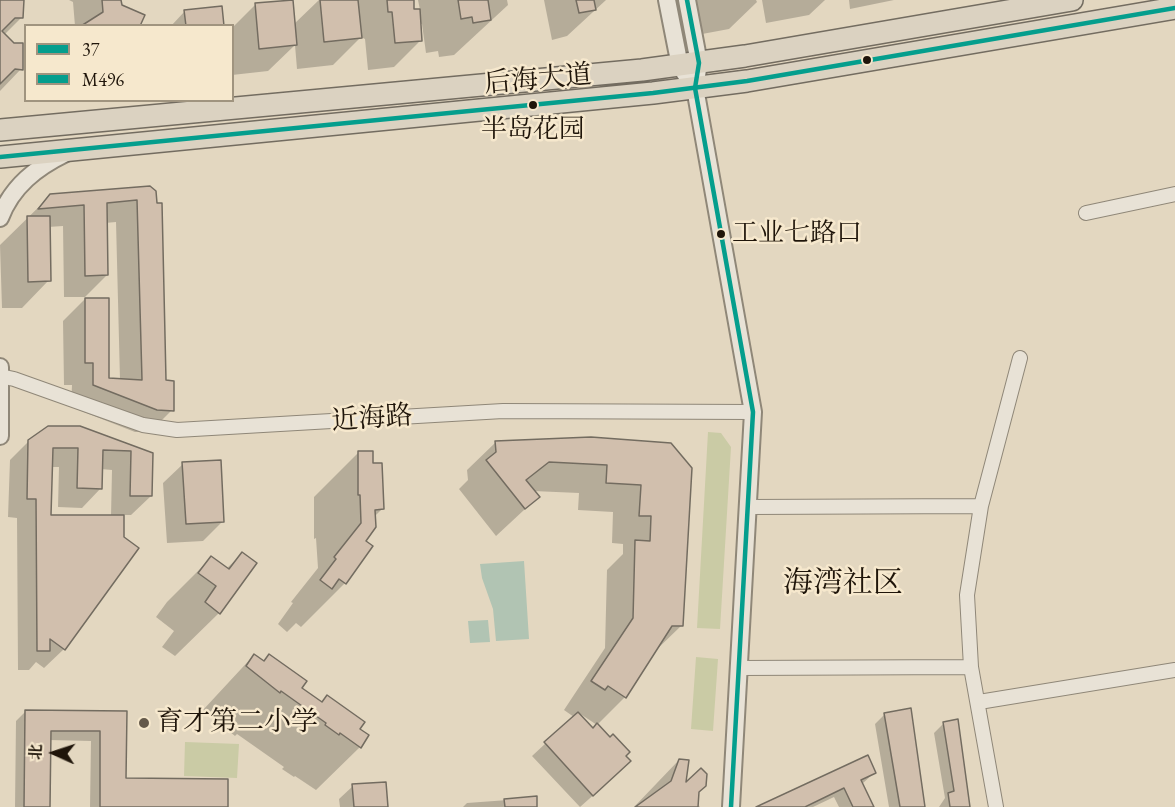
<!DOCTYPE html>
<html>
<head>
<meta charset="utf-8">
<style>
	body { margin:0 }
	#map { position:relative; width:1175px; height:807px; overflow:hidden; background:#e3d7c0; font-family:"EB Garamond","Noto Serif SC",serif }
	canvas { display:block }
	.legend { position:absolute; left:24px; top:24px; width:210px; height:78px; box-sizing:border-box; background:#f6e8cd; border:2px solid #a0947f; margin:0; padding:8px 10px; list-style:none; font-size:18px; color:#1f150a }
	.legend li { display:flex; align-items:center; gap:12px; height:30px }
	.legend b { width:30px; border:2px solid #a0947f }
	.north { position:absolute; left:24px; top:723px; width:60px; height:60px; -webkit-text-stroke:4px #f6e8cd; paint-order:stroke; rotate:273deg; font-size:16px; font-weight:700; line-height:24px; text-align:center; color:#1f150a }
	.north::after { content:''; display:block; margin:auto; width:21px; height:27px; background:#1f150a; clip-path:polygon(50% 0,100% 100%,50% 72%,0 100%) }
</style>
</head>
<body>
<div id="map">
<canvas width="1175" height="807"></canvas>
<ul class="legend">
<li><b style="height:8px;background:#049e8d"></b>37</li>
<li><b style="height:8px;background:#049e8d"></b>M496</li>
</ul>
<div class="north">北</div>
</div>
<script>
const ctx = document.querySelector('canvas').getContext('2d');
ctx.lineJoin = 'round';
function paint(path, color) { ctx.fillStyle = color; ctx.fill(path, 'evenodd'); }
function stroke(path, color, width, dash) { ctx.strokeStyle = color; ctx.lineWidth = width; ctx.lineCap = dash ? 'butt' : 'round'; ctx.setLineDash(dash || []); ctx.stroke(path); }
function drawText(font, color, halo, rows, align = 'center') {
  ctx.font = font + ' "EB Garamond","Noto Serif SC",serif'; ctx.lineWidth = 5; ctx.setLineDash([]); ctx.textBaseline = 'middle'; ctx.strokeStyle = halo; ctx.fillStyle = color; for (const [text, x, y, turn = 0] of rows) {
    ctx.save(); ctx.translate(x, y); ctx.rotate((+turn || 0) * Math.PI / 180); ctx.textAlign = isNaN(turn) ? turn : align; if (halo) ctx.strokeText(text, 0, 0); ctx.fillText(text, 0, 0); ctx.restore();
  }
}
paint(new Path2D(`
	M708,432L721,433L731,447L720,629L697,628Z
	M696,657L718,659L713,731L691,729Z
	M185,742L239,744L237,778L184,776Z`), '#cacba5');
paint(new Path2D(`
	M524,561L529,639L496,641L493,609L482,578L480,564Z
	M488,620L490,642L470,643L468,621Z`), '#b1c4b3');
paint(new Path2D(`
	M0,0H22V17L4,35L21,69L0,91Z
	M69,0H120V6L138,26H75L73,2Z
	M319,0H411L413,11L420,10L418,0H507L508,5L454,55L439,57L438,51L426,53L422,24H420L421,40L394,67L368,70L365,39L361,37L333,65L297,69L295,45L268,71L232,75V28L255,5L293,25Z
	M544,0H606L567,36L552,40Z
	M680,0H756L757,2L729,29L686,37Z
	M762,0H825L809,15L766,23Z
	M849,0H894L850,9Z
	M185,11L222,26H171Z
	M150,187L165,382L172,410L150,432H135L71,407L72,385H64L63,321L85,299L108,380H120L116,222L105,223L107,275L85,297H64L63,226L48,227L49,280L22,308H2L0,245L50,196Z
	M49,428L152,454L151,496L131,515H123V537L64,649L44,668L36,662L29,670H18L17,518L8,517L10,460L29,441ZM51,467H59L58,507L82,508L101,488V469L112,470L111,516L49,517Z
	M496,442L670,444L681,626L652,654L625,697L597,725L579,713L592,730L624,756L616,775L580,807L532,756L574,717L564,710L605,648L607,570L623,554V544L612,543L613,512L578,510L579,493L533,491L538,497L496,536L459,489L468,480L467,470Z
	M358,453L372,465L382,509L374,517L345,583L301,627L296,623L287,632L278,624L293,603L291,602L318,568L316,538L314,539V497Z
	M183,464L222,522L203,541L167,543L163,483Z
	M242,554L219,613L175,656L162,647L174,631L156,617L167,602L211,558L226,569Z
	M254,655L321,703L327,697L358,729L360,747L316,790L295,776L294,777L282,769L284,767L237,734L235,736L203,710Z
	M26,711L125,712L124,780L226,807H90L91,741L49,740L48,807H15L16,721Z
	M885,714L924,807H889L875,724Z
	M944,723L968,807H939L945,798L934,733Z
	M679,760L684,786L700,807H634Z
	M874,773L862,784L872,807H839L834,797L813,807H762Z
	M353,786L387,807H340L339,799Z
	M535,798L536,807H463L467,803Z`), '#0003');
const building = new Path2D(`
	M0,0H24L23,18H15L2,31L14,43H23V70L15,69L0,84Z
	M102,0H121L122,5L145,15L140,26H81L103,12Z
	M293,0L297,45L259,49L255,3Z
	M320,0H358L362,38L324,42Z
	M387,0H414V9H420L422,41L395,43L392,12H388Z
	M458,0H488L491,20L473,23L472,17L461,19Z
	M576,0H594L596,10L579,13Z
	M222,6L224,26H186L184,10Z
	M150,186L156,191L157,203H162L166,380L174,381V411L157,410L93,385V363H85V298H109V378L142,380L137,200L107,203L108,275L85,276L84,205L38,209L50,194Z
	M27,216H50L51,281L28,282Z
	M48,426H80L153,453L152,496H130L131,451L103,450L102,489L77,488L78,448H53L51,515H124V537L139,548L65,650L50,639V651H37L36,499H27L28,440Z
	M591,437L671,443L692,468L683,626H672L626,698L608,686L605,690L591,681L633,618L635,540L650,541L651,516H639L641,485L606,483L607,465L549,462L526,480L540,497L525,509L486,460L496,452L495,441Z
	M358,451H373V463H382L384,509L375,510L376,527L366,541L373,546L346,584L339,579L332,589L320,580L336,559L334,557L361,523L360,495H358Z
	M221,460L224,522L186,524L182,462Z
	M242,552L257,563L220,614L205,602L216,586L198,573L211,556L229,569Z
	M254,654L264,661L269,654L307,681L302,688L322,702L327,695L365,722L360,729L369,735L361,748L340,733L339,735L325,725L326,723L281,691L280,693L246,666Z
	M911,708L925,807H900L884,713Z
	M25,710L127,711L126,778L228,779V807H100V731H51L50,807H24Z
	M578,712L593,728L597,723L610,737L613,734L630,752L626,756L631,761L593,796L544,742Z
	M958,719L970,807H950L948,793L954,791L943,722Z
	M868,755L876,773L861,780L874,807H853L844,788L805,807H756Z
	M679,759L689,760L686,782L701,768L707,774L706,786L699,792L698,807H635L671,781Z
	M386,782L388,807H354L352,784Z
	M537,796V807H505L504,799Z`);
paint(building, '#d1bfad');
stroke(building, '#736c60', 1.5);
const minor = new Path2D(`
	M1086,213L1175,194
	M0,376L14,379L143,425L177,430L503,411L753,412
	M749,507L981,506
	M739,668L971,667
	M979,702L1175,670
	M996,807L971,667L967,595L981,506L1020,358`);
const tertiary = new Path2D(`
	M667,0L680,66L686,75
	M687,0L699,63L695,88L753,412L731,807
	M0,218C12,186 37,167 66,153
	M0,367V436`);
const primary = new Path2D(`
	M0,130L642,70L745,56L1072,0
	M0,157L653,93L747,81L1175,8`);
stroke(minor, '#8f8778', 16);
stroke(tertiary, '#8f8778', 20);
stroke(primary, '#736c60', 24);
stroke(minor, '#e8e2d6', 14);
stroke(tertiary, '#e8e2d6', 16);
stroke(primary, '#dbd2c1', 21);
stroke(new Path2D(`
	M0,157L653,93L747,81L1175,8`), '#049e8d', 4.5);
stroke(new Path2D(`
	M687,0L699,63L695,88L753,412L731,807`), '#049e8d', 4.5);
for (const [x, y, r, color] of [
	[867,60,5,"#1f150a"],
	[533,105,5,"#1f150a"],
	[721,234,5,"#1f150a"],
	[144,723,6,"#64594a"]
]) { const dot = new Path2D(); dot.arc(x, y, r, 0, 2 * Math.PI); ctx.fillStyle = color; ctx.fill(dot); stroke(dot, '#f6e8cd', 2); }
drawText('26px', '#1f150a', '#f6e8cd', [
	["半岛花园",533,130],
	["工业七路口",732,234,"left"]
]);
drawText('27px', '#1f150a', '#f6e8cd', [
	["后海大道",538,80,-5],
	["近海路",372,419,-4]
]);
drawText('27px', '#1f150a', '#f6e8cd', [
	["育才第二小学",156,723]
], 'left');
drawText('30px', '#1f150a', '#f6e8cd', [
	["海湾社区",843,584]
]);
</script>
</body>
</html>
